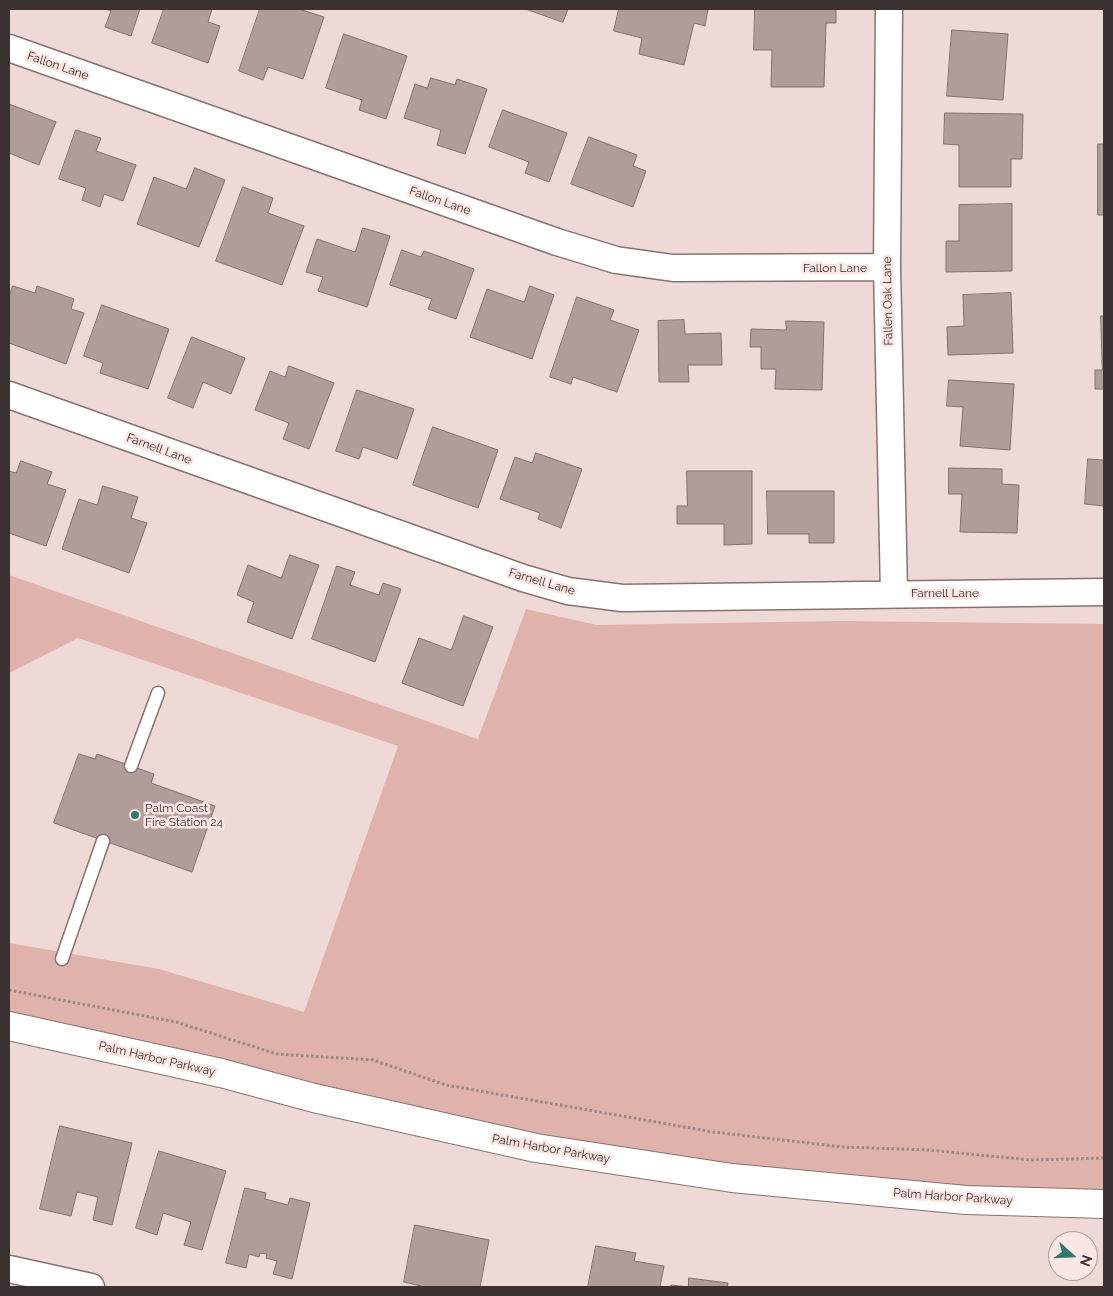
<!DOCTYPE html>
<html>
<head>
<meta charset="utf-8">
<style>
	body { margin:0 }
	#map { position:relative; width:1113px; height:1296px; overflow:hidden; background:#efd9d6; font-family:Raleway,sans-serif }
	canvas { display:block }
	.frame { position:absolute; inset:0; border:10px solid #3a3130; pointer-events:none }
	.north { position:absolute; left:1048px; top:1231px; width:50px; height:50px; box-sizing:border-box; background:#fce6e3; border:1px solid #ae9e9b; border-radius:50%; rotate:110deg; font-size:14px; font-weight:700; line-height:20px; text-align:center; color:#3a3130 }
	.north::after { content:''; display:block; margin:auto; width:18px; height:22px; background:#31786f; clip-path:polygon(50% 0,100% 100%,50% 72%,0 100%) }
</style>
</head>
<body>
<div id="map">
<canvas width="1113" height="1296"></canvas>
<div class="frame"></div>
<div class="north">N</div>
</div>
<script>
const ctx = document.querySelector('canvas').getContext('2d');
ctx.lineJoin = 'round';
function paint(path, color) { ctx.fillStyle = color; ctx.fill(path, 'evenodd'); }
function stroke(path, color, width, dash) { ctx.strokeStyle = color; ctx.lineWidth = width; ctx.lineCap = dash ? 'butt' : 'round'; ctx.setLineDash(dash || []); ctx.stroke(path); }
function drawText(font, color, halo, rows, align = 'center') {
  ctx.font = font + ' Raleway,sans-serif'; ctx.lineWidth = 5; ctx.setLineDash([]); ctx.textBaseline = 'middle'; ctx.strokeStyle = halo; ctx.fillStyle = color; for (const [text, x, y, turn = 0] of rows) {
    ctx.save(); ctx.translate(x, y); ctx.rotate((+turn || 0) * Math.PI / 180); ctx.textAlign = isNaN(turn) ? turn : align; if (halo) ctx.strokeText(text, 0, 0); ctx.fillText(text, 0, 0); ctx.restore();
  }
}
paint(new Path2D(`
	M9,575L478,739L526,609L597,625L841,621L1104,624V1191L966,1188L733,1166L537,1136L9,1014V943L159,969L304,1012L398,746L78,638L9,673Z`), '#e0b2ac');
const building = new Path2D(`
	M105,9H140L131,36L105,27L111,11Z
	M164,9H212L208,22L220,26L208,63L152,43Z
	M260,9H299L324,17L303,79L268,67L263,80L239,71Z
	M526,9H568L563,22Z
	M619,9H708L705,26L694,23L684,65L639,54L642,38L614,31Z
	M755,9H836V23H826L824,87H771L772,50H754Z
	M952,30L1008,34L1003,100L947,96Z
	M344,34L407,56L386,119L359,110L362,100L326,88Z
	M431,78L455,85L457,79L487,89L465,154L437,145L441,130L404,118L415,84L427,88Z
	M9,104L56,122L39,165L9,153Z
	M503,110L567,133L549,182L525,173L529,162L489,147Z
	M945,113L1023,114L1022,159H1011V187H959V145L944,144Z
	M76,130L101,138L96,151L136,165L123,201L104,194L100,207L82,200L86,188L59,179Z
	M589,137L637,155L633,166L646,171L633,207L571,184Z
	M1098,144H1104V215H1098Z
	M195,168L225,180L199,247L137,224L154,177L186,189Z
	M243,187L273,198L268,213L304,226L282,285L216,261Z
	M1012,204V271L946,272V241H959V205Z
	M363,228L390,236L367,307L318,291L323,277L306,272L317,239L355,252Z
	M402,250L421,257L424,251L474,269L456,319L428,309L432,299L390,285Z
	M13,286L35,293L37,286L74,299L71,309L84,313L66,364L9,343V297Z
	M530,286L554,295L532,359L470,337L487,289L524,302Z
	M1011,293L1013,353L948,355L947,327L964,326L963,295Z
	M577,297L614,310L610,320L639,330L617,392L573,377L571,384L550,377Z
	M102,305L169,329L148,389L100,373L103,363L84,356Z
	M1101,316H1104V389H1095V370H1102Z
	M684,320L685,334L721,333L722,365H688L689,382H659L658,321Z
	M786,321L824,322L822,390L775,389L776,369H761V347H750L751,329L786,330Z
	M192,337L245,358L231,394L203,382L193,408L168,398Z
	M289,366L334,383L309,449L283,439L289,423L255,410L270,371L285,377Z
	M949,380L1014,384L1010,450L960,446L963,407L947,406Z
	M357,390L414,409L397,459L363,447L359,459L336,451Z
	M433,427L498,450L478,508L413,485Z
	M536,453L582,469L561,528L538,519L540,513L500,499L515,457L532,463Z
	M1088,459L1104,460V506L1085,504Z
	M21,461L52,472L47,484L66,490L46,546L9,533V471L16,473Z
	M949,468L1002,469V484L1019,485L1017,533L960,532L962,494H949Z
	M687,471H752V544L724,545V524H677V506H687Z
	M103,486L138,497L131,518L147,523L129,573L62,549L79,499L97,505Z
	M767,491H834V543H809V534H768Z
	M290,555L319,565L292,639L247,622L254,602L237,595L248,565L281,578Z
	M337,566L355,572L350,585L379,595L383,583L401,589L375,662L312,639Z
	M464,616L493,627L463,706L402,683L419,638L451,650Z
	M79,754L95,759L97,754L154,774L151,783L215,806L192,872L54,823Z
	M60,1126L132,1143L112,1225L93,1220L98,1197L77,1192L71,1216L40,1209Z
	M159,1151L226,1171L202,1250L184,1245L191,1222L163,1213L157,1235L136,1228Z
	M245,1188L266,1193L265,1199L288,1205L290,1198L310,1203L292,1279L273,1274L277,1261L266,1258L267,1254L260,1253L259,1257L249,1254L246,1268L226,1263Z
	M415,1225L489,1240L480,1287H425L404,1282Z
	M596,1246L636,1253L634,1261L664,1266L660,1287H588Z
	M689,1278L728,1283L727,1287H670L671,1285L688,1287Z`);
paint(building, '#b09c99');
stroke(building, '#83706e', 1);
const lane = new Path2D(`
	M131,766L158,693
	M62,959L103,841`);
const street = new Path2D(`
	M889,9L887,267L894,593
	M9,48L557,242L616,260L673,268L887,267
	M9,395L523,578L568,591L622,598L1104,592
	M9,1269L91,1287`);
const secondary = new Path2D(`
	M9,1026L221,1073L314,1098L536,1148L732,1178L966,1200L1104,1204`);
stroke(lane, '#867370', 15);
stroke(street, '#867370', 29);
stroke(secondary, '#867370', 30);
stroke(new Path2D(`
	M9,990L176,1022L277,1054L373,1060L446,1085L713,1132L843,1147L928,1150L1031,1160L1104,1158`), '#988886', 3, [2.5, 2.5]);
stroke(lane, '#fff', 12);
stroke(street, '#fff', 26);
stroke(secondary, '#fff', 28);
for (const [x, y, r, color] of [
	[135,815,5,"#31786f"]
]) { const dot = new Path2D(); dot.arc(x, y, r, 0, 2 * Math.PI); ctx.fillStyle = color; ctx.fill(dot); stroke(dot, '#fce6e3', 2); }
drawText('12px', '#3a3130', '#fce6e3', [
	["Fallon Lane",58,66,19],
	["Fallon Lane",440,201,19],
	["Fallon Lane",835,268],
	["Fallen Oak Lane",888,301,-91],
	["Farnell Lane",159,449,20],
	["Farnell Lane",542,582,16],
	["Farnell Lane",945,593],
	["Palm Harbor Parkway",157,1059,13],
	["Palm Harbor Parkway",551,1149,10],
	["Palm Harbor Parkway",953,1197,4]
]);
drawText('12px', '#3a3130', '#fce6e3', [
	["Palm Coast",145,808],
	["Fire Station 24",145,822]
], 'left');
</script>
</body>
</html>
